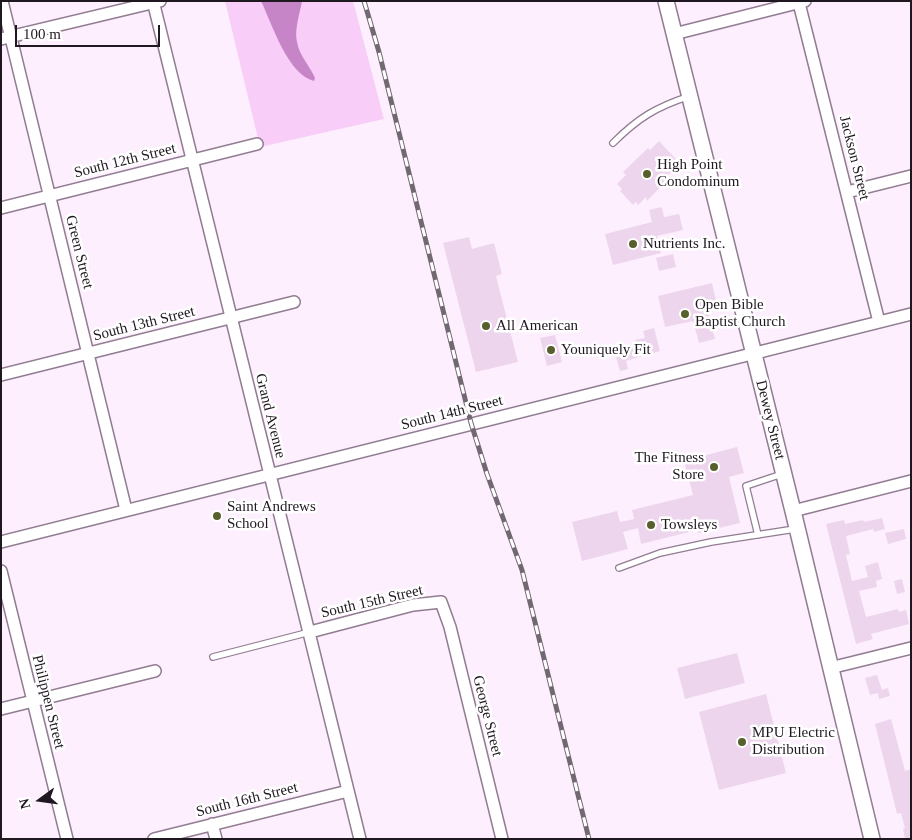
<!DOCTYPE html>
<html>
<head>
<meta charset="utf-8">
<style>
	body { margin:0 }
	#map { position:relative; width:912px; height:840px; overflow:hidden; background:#fdeffd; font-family:Georgia,serif }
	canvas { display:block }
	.frame { position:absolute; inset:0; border:2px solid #201820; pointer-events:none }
	.north { position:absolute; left:15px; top:775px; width:50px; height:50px; -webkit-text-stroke:4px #fff; paint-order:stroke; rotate:256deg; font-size:14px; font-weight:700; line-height:20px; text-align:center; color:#201820 }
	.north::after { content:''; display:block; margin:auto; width:18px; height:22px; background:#201820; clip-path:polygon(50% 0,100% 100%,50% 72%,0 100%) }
	.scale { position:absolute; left:15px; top:25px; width:145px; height:22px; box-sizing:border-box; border:2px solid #201820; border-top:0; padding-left:6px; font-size:15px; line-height:18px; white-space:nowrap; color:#201820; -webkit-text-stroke:4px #fff; paint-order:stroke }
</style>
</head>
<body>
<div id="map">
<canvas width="912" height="840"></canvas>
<div class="frame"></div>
<div class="north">N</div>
<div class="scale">100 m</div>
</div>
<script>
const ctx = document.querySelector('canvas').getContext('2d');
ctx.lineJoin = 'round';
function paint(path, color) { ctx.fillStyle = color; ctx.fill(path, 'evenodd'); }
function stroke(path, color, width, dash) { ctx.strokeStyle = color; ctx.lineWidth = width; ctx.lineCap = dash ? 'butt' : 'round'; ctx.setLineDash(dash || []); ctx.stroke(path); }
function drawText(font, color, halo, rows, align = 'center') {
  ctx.font = font + ' Georgia,serif'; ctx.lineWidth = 5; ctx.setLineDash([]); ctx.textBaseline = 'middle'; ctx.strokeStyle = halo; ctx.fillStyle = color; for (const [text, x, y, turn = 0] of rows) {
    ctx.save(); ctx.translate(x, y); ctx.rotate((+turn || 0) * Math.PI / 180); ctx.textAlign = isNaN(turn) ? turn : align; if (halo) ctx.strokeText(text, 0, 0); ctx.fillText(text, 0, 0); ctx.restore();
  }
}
paint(new Path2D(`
	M225,1H353L384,119L260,147Z`), '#f8cdf8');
paint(new Path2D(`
	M261,1H302C300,13 294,30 297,42C299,55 310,66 315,78L314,81C288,75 272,24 261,1Z`), '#c685c7');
paint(new Path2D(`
	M659,141L676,159L673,162L677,166L667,176L669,178L647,201L646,197L638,205L636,202L633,205L620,191L622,189L617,184L626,175L623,172L648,148L650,150Z
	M662,207L664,217L679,214L683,230L657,236L661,253L613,265L605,234L652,222L649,210Z
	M469,237L472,249L494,243L502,274L496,276L518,362L476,372L443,243Z
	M673,254L676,267L659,271L656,258Z
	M712,283L717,305L707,307L715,339L699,343L693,321L665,327L658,296Z
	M654,328L660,351L626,361L628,369L620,371L616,357L620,356L618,349L636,345L635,340L645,338L643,331Z
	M555,335L562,362L547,366L540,338Z
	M737,447L744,473L729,477L740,523L698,533L697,530L641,544L638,528L623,532L628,549L582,561L572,522L617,511L620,522L634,519L632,510L693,495L684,461Z
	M882,518L885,529L874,532L873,529L846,536L850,554L846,555L852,581L868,577L865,566L878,562L882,579L876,581L877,587L859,591L866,617L898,609L899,612L906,610L909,624L871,634L873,639L856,644L826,524L844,520L845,524L863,520L864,522Z
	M904,529L906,539L888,544L885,533Z
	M902,579L905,592L897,594L894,581Z
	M737,653L745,683L685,699L677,668Z
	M877,675L882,690L888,688L890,696L879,699L878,693L870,695L865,678Z
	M766,694L786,773L719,790L699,712Z
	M891,719L905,771L911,769V839H905L903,829L905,828L901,813L897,814L875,724Z`), '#edd6ed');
const service = new Path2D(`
	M613,143C638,118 656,107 690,96
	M758,535L746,486L782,474
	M619,568L660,553L711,542L795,529
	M213,657L310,632`);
const minor = new Path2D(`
	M2,1L126,510
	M153,1L360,839
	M799,3L879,322
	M674,34L805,1
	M1,39L160,1
	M847,192L911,176
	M1,208L257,144
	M1,375L294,302
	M793,511L911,481
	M1,542L911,314
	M1,571L67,839
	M310,632L413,605L441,602L450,627L502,839
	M830,668L911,648
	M1,709L155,671
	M212,824L216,839
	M154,839L348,791`);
const tertiary = new Path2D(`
	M666,1L793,511L872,839`);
stroke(service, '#917c91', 8);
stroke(minor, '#917c91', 14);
stroke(tertiary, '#917c91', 18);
stroke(service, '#fff', 5.5);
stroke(minor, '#fff', 11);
stroke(tertiary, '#fff', 15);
const rail = new Path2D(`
	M364,1L379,52L471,423L487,474L522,570L589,839`);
stroke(rail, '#726872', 5);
stroke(rail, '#fff', 3, [9]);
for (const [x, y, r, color] of [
	[647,174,5,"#585f2d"],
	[633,244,5,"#585f2d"],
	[685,314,5,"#585f2d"],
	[486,326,5,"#585f2d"],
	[551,350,5,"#585f2d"],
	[714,467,5,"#585f2d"],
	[217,516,5,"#585f2d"],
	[651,525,5,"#585f2d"],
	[742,742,5,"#585f2d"]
]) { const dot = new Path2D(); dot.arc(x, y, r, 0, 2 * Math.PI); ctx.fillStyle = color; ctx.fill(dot); stroke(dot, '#fff', 2); }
drawText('15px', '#201820', '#fff', [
	["Jackson Street",854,158,76],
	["South 12th Street",125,161,-14],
	["Green Street",79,252,76],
	["South 13th Street",144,324,-14],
	["South 14th Street",452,413,-14],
	["Grand Avenue",270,416,76],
	["Dewey Street",770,420,76],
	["South 15th Street",372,602,-13],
	["Philippen Street",48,702,76],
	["George Street",487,716,76],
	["South 16th Street",247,800,-14]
]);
drawText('15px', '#201820', '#fff', [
	["High Point",657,165],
	["Condominum",657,182],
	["Nutrients Inc.",643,244],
	["Open Bible",695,305],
	["Baptist Church",695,322],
	["All American",496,326],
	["Youniquely Fit",561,350],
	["The Fitness",704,458,"right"],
	["Store",704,475,"right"],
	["Saint Andrews",227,507],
	["School",227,524],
	["Towsleys",661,525],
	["MPU Electric",752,733],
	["Distribution",752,750]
], 'left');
</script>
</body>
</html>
